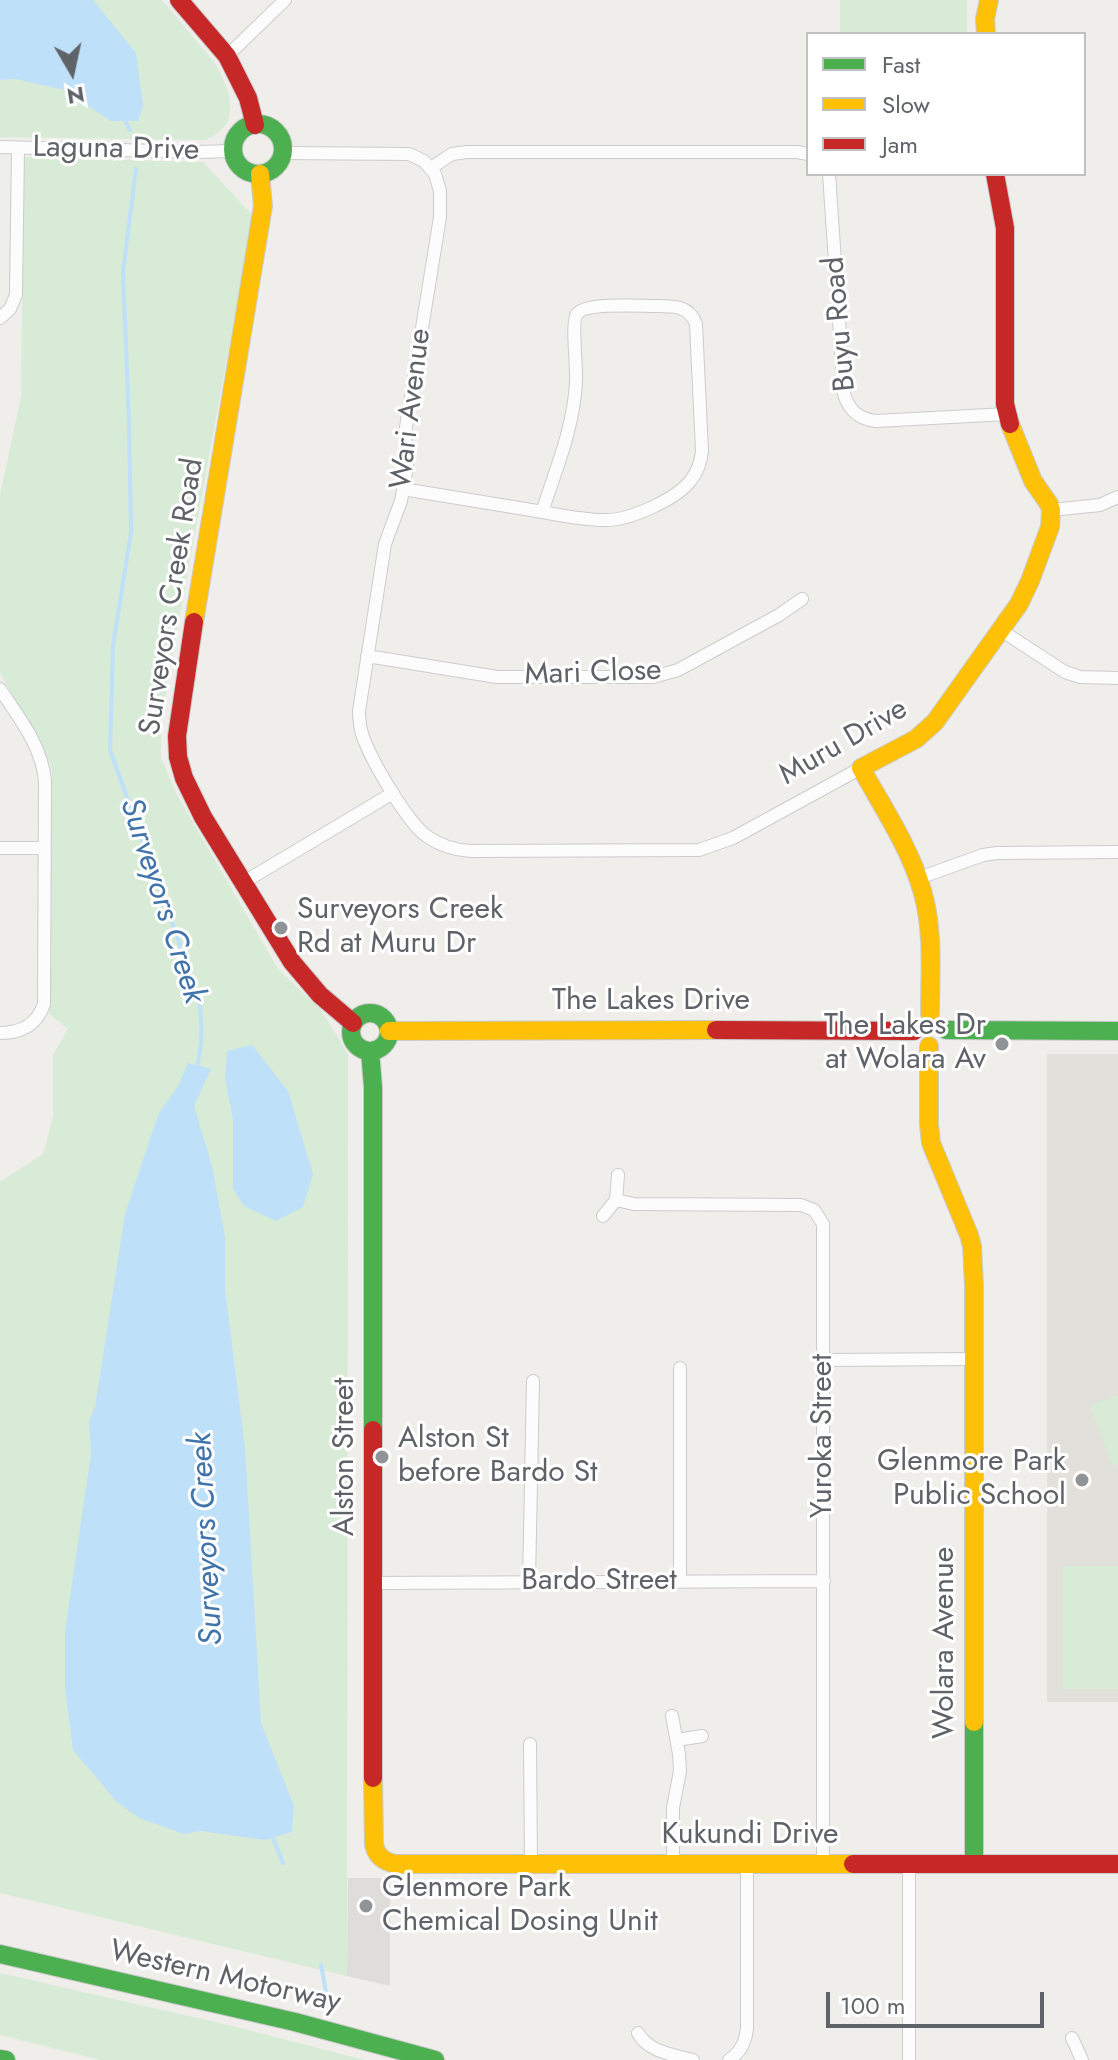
<!DOCTYPE html>
<html>
<head>
<meta charset="utf-8">
<style>
	body { margin:0 }
	#map { position:relative; width:1118px; height:2060px; overflow:hidden; background:#efeeea; font-family:Jost,sans-serif }
	canvas { display:block }
	.legend { position:absolute; left:806px; top:32px; width:280px; height:144px; box-sizing:border-box; background:#fff; border:2px solid #bfc1c3; margin:0; padding:10px 14px; list-style:none; font-size:24px; color:#5f6368 }
	.legend li { display:flex; align-items:center; gap:16px; height:40px }
	.legend b { width:40px; border:2px solid #bfc1c3 }
	.north { position:absolute; left:32px; top:32px; width:80px; height:80px; -webkit-text-stroke:6px #fff; paint-order:stroke; rotate:171deg; font-size:22px; font-weight:700; line-height:32px; text-align:center; color:#5f6368 }
	.north::after { content:''; display:block; margin:auto; width:28px; height:36px; background:#5f6368; clip-path:polygon(50% 0,100% 100%,50% 72%,0 100%) }
	.scale { position:absolute; left:826px; top:1992px; width:218px; height:36px; box-sizing:border-box; border:4px solid #5f6368; border-top:0; padding-left:10px; font-size:24px; line-height:28px; white-space:nowrap; color:#5f6368; -webkit-text-stroke:6px #fff; paint-order:stroke }
</style>
</head>
<body>
<div id="map">
<canvas width="1118" height="2060"></canvas>
<ul class="legend">
<li><b style="height:10px;background:#4caf50"></b>Fast</li>
<li><b style="height:10px;background:#ffc107"></b>Slow</li>
<li><b style="height:10px;background:#c62828"></b>Jam</li>
</ul>
<div class="north">N</div>
<div class="scale">100 m</div>
</div>
<script>
const ctx = document.querySelector('canvas').getContext('2d');
ctx.lineJoin = 'round';
function paint(path, color) { ctx.fillStyle = color; ctx.fill(path, 'evenodd'); }
function stroke(path, color, width, dash) { ctx.strokeStyle = color; ctx.lineWidth = width; ctx.lineCap = dash ? 'butt' : 'round'; ctx.setLineDash(dash || []); ctx.stroke(path); }
function drawText(font, color, halo, rows, align = 'center') {
  ctx.font = font + ' Jost,sans-serif'; ctx.lineWidth = 6; ctx.setLineDash([]); ctx.textBaseline = 'middle'; ctx.strokeStyle = halo; ctx.fillStyle = color; for (const [text, x, y, turn = 0] of rows) {
    ctx.save(); ctx.translate(x, y); ctx.rotate((+turn || 0) * Math.PI / 180); ctx.textAlign = isNaN(turn) ? turn : align; if (halo) ctx.strokeText(text, 0, 0); ctx.fillText(text, 0, 0); ctx.restore();
  }
}
paint(new Path2D(`
	M348,1878H390V1986L347,1976Z`), '#dfddda');
paint(new Path2D(`
	M1047,1054H1118V1702H1047Z`), '#e2e0da');
paint(new Path2D(`
	M0,0H162C174,14 186,29 198,43C204,51 213,59 218,68C232,96 241,126 205,140L0,137Z
	M840,0H967V34H840Z
	M24,157L203,162L253,216L161,718V758L177,795L278,969L321,1010L348,1054L347,1976L0,1893V1182L43,1154L53,1117V1055L68,1029L49,1014L52,771L48,758L0,673V495L21,397Z
	M1118,1395V1464L1112,1466L1090,1405Z
	M1063,1566H1118V1689H1063Z
	M0,1973L224,2024L365,2060H100L0,2035Z`), '#d8ebd6');
paint(new Path2D(`
	M0,0H93L136,53L143,105L138,121H111L64,90L16,79L0,80Z
	M252,1045L288,1091L313,1174L303,1207L276,1221L244,1206L233,1189V1120L225,1078L227,1051Z
	M188,1063L211,1069L194,1106L212,1166L225,1237V1289L245,1448L261,1723L294,1806L292,1832L265,1840L201,1831L184,1834L139,1818L117,1802L73,1750L65,1689V1631L91,1454L89,1421L95,1407L125,1214L158,1115L178,1086Z`), '#bfe0f9');
stroke(new Path2D(`
	M124,118L130,130
	M136,169L123,272L129,422L131,532L113,646L110,750L199,998C202,1023 203,1043 197,1067
	M272,1836L283,1863
	M321,1965L326,1992`), '#bfe0f9', 4);
const street = new Path2D(`
	M227,56L285,0
	M0,147L196,152L233,151
	M282,153L409,154L424,161L435,174L440,191V217L405,433L407,467L405,478L401,501L385,544L359,711C359,720 360,728 363,737C372,761 407,823 428,837C441,846 455,850 470,851L699,850L733,838L861,768
	M431,168L452,154L467,152H797L808,154
	M829,174L844,394C849,411 859,419 876,421L1007,414
	M0,318L10,309L16,295L18,148
	M403,489C446,496 489,503 531,510C555,514 580,520 604,520C629,521 677,499 691,480C698,471 701,462 702,451L696,324C689,305 673,306 655,306C640,306 585,302 577,314C571,321 577,367 576,381C574,427 556,469 542,512
	M1051,510L1100,505L1118,497
	M999,629L1065,672L1080,677L1118,678
	M367,656L497,677H653L678,670L779,615L802,599
	M0,689C19,718 42,746 45,781L44,1004C37,1025 21,1033 0,1033
	M0,848H44
	M919,878L983,855L997,853L1118,852
	M244,882L393,793
	M616,1200L634,1204L801,1205L814,1210L823,1224V1864
	M603,1216L616,1200L618,1175
	M824,1360L975,1359
	M680,1368V1581
	M529,1582L533,1381
	M374,1583L824,1581
	M672,1716L679,1754L680,1771L673,1808V1864
	M677,1740L702,1736
	M530,1744L531,1864
	M909,1864V2060
	M638,2033C648,2052 674,2055 693,2060
	M1072,2038L1082,2060
	M729,2060C741,2052 746,2042 747,2028V1864`);
const fast = new Path2D(`
	M233 149a25 25 0 1 1 50 0a25 25 0 1 1-50 0Z
	M351 1032a19 19 0 1 1 38 0a19 19 0 1 1-38 0Z
	M946,1030L1118,1031
	M370,1051L373,1087V1430
	M974,1722V1864
	M0,1954L295,2022L435,2060
	M0,2059L6,2060`);
const slow = new Path2D(`
	M986,34L985,19L989,0
	M194,622L263,206L260,174
	M930,1014C930,973 934,930 922,890C910,848 882,806 861,768L916,739L935,722L1019,604L1030,581L1050,527L1051,510L1049,504L1033,481L1010,424
	M389,1031L716,1030
	M929,1046V1125L931,1143L969,1235L972,1246L974,1286V1722
	M373,1778L374,1845C377,1857 384,1861 395,1864H853`);
const jam = new Path2D(`
	M179,0L227,56L248,98L255,125
	M995,174L1005,228V404L1010,424
	M194,622L177,736L178,757L184,778L203,817L292,962L320,995L353,1023
	M716,1030L914,1031
	M373,1430V1778
	M853,1864H1118`);
stroke(street, '#cbcccc', 14);
stroke(fast, '#cacacb', 20);
stroke(slow, '#cacacb', 20);
stroke(jam, '#cacacb', 20);
stroke(street, '#fdfcfc', 12);
stroke(fast, '#4caf50', 18);
stroke(slow, '#ffc107', 18);
stroke(jam, '#c62828', 18);
for (const [x, y, r, color] of [
	[281,928,8,"#919496"],
	[1002,1044,8,"#919496"],
	[382,1457,8,"#919496"],
	[1082,1480,8,"#919496"],
	[366,1906,8,"#919496"]
]) { const dot = new Path2D(); dot.arc(x, y, r, 0, 2 * Math.PI); ctx.fillStyle = color; ctx.fill(dot); stroke(dot, '#fff', 3); }
drawText('30px', '#5f6368', '#fff', [
	["Laguna Drive",116,150,1],
	["Buyu Road",841,324,-95],
	["Wari Avenue",412,409,-83],
	["Surveyors Creek Road",173,597,-81],
	["Mari Close",593,674,-2],
	["Muru Drive",844,743,-30],
	["The Lakes Drive",651,1002],
	["Yuroka Street",824,1436,-90],
	["Alston Street",346,1457,-90],
	["Bardo Street",599,1582],
	["Wolara Avenue",946,1643,-90],
	["Kukundi Drive",750,1836],
	["Western Motorway",225,1978,13]
]);
drawText('30px', '#5f6368', '#fff', [
	["Surveyors Creek",297,911],
	["Rd at Muru Dr",297,945],
	["The Lakes Dr",986,1027,"right"],
	["at Wolara Av",986,1061,"right"],
	["Alston St",398,1440],
	["before Bardo St",398,1474],
	["Glenmore Park",1066,1463,"right"],
	["Public School",1066,1497,"right"],
	["Glenmore Park",382,1889],
	["Chemical Dosing Unit",382,1923]
], 'left');
drawText('italic 32px', '#4174aa', '#fff', [
	["Surveyors Creek",161,901,72],
	["Surveyors Creek",208,1539,-93]
]);
</script>
</body>
</html>
